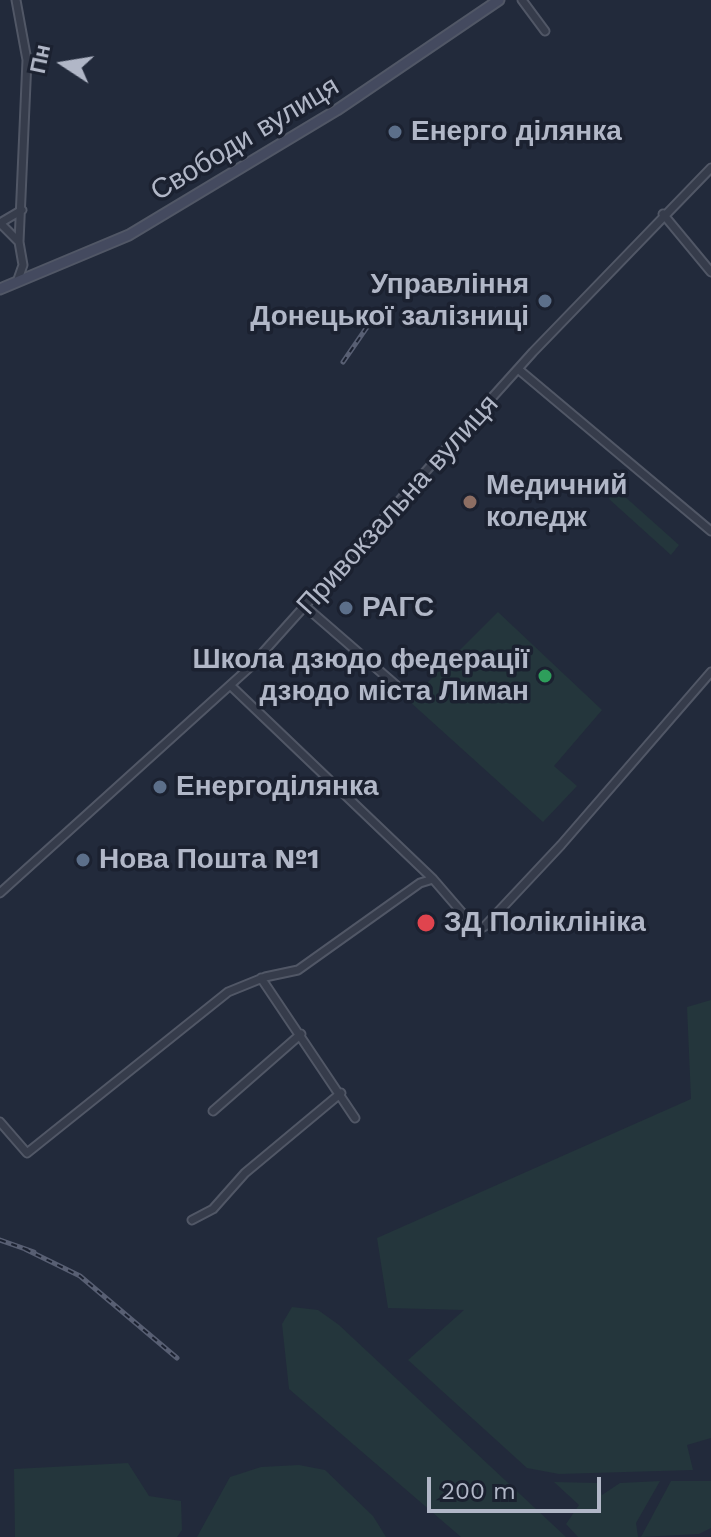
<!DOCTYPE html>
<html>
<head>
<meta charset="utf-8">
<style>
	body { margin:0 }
	#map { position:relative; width:711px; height:1537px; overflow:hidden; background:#222a3b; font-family:"Work Sans",sans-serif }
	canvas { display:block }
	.north { position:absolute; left:24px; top:24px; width:80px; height:80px; -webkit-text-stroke:6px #1b2130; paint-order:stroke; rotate:282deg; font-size:22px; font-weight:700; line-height:32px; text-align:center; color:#b1b7c7 }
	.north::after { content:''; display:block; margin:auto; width:28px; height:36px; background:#b1b7c7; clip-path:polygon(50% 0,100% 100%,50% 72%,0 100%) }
	.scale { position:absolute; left:427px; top:1477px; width:174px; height:36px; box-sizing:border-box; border:4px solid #b1b7c7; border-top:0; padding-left:10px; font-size:24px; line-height:28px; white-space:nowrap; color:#b1b7c7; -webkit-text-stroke:6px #1b2130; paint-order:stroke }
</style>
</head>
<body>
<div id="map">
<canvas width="711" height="1537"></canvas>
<div class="north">Пн</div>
<div class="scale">200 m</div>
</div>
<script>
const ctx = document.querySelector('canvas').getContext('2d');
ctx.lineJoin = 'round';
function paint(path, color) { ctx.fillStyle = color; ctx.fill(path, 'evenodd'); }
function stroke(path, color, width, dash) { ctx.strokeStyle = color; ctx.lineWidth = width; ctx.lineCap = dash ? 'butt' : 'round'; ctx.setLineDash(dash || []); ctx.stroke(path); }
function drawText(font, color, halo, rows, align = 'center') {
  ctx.font = font + ' "Work Sans",sans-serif'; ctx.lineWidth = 7; ctx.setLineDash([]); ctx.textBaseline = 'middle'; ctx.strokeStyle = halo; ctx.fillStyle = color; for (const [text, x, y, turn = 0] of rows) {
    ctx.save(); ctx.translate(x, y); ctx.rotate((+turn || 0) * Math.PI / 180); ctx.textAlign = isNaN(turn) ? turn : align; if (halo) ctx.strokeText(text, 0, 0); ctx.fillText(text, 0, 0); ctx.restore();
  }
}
paint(new Path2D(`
	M613,486L679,545L671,555L609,499Z
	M498,612L602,710L554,766L577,786L543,822L409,701Z
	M711,1000V1438L687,1445L693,1470L559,1474L527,1468L408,1360L464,1310L388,1308L377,1238L691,1099L687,1007Z
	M292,1307L318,1310L339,1325L566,1537H461L289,1389L282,1324Z
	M128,1463L149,1496L181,1501L182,1530L177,1537H15L14,1469Z
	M299,1465L325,1470L373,1516L386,1537H197L230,1477L261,1467Z
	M660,1481L636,1523L638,1537H578L566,1524L579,1505L554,1482L599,1483L602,1495L620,1483Z
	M671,1481H711V1528L699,1534L641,1537Z`), '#24363c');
const minor = new Path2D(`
	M16,0L27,60L19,242L23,265L17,282
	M522,0L545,31
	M663,214L711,272
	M0,223L19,242
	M0,223L22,210
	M518,369L711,531
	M307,608L405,693
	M231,686L433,879
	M0,893L249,668L533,352L711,168
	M261,978L355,1118
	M213,1111L301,1034
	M0,1122L27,1153L228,992L265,977L298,970L420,883L433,879L477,930L485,926L561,845L711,672
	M192,1220L213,1209L245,1173L341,1093`);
const secondary = new Path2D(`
	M0,289L129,235L337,110L499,0`);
stroke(minor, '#515766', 11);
stroke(secondary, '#515766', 13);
stroke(minor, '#363c4b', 7);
stroke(secondary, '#444a5f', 9);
const rail = new Path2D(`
	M343,362L376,314
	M0,1240L34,1252
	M25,1249L80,1276L177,1358`);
stroke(rail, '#585f73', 5);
stroke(rail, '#1b2130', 2, [6]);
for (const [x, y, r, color] of [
	[395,132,8,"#5c6f8a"],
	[545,301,8,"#5c6f8a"],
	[470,502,8,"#8d6e63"],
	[346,608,8,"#5c6f8a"],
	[545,676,8,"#2e9e5b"],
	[160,787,8,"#5c6f8a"],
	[83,860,8,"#5c6f8a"],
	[426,923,10,"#e0444e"]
]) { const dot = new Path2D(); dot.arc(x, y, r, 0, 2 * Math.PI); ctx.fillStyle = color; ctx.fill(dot); stroke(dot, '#1b2130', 3); }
drawText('bold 28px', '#b1b7c7', '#1b2130', [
	["Енерго ділянка",411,132],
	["Управління",529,285,"right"],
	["Донецької залізниці",529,317,"right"],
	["Медичний",486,486],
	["коледж",486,518],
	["РАГС",362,608],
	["Школа дзюдо федерації",529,660,"right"],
	["дзюдо міста Лиман",529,692,"right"],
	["Енергоділянка",176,787],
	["Нова Пошта №1",99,860],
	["ЗД Поліклініка",444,923]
], 'left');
drawText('28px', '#b1b7c7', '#1b2130', [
	["Свободи вулиця",245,139,-31],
	["Привокзальна вулиця",398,505,-48]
]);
</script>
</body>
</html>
